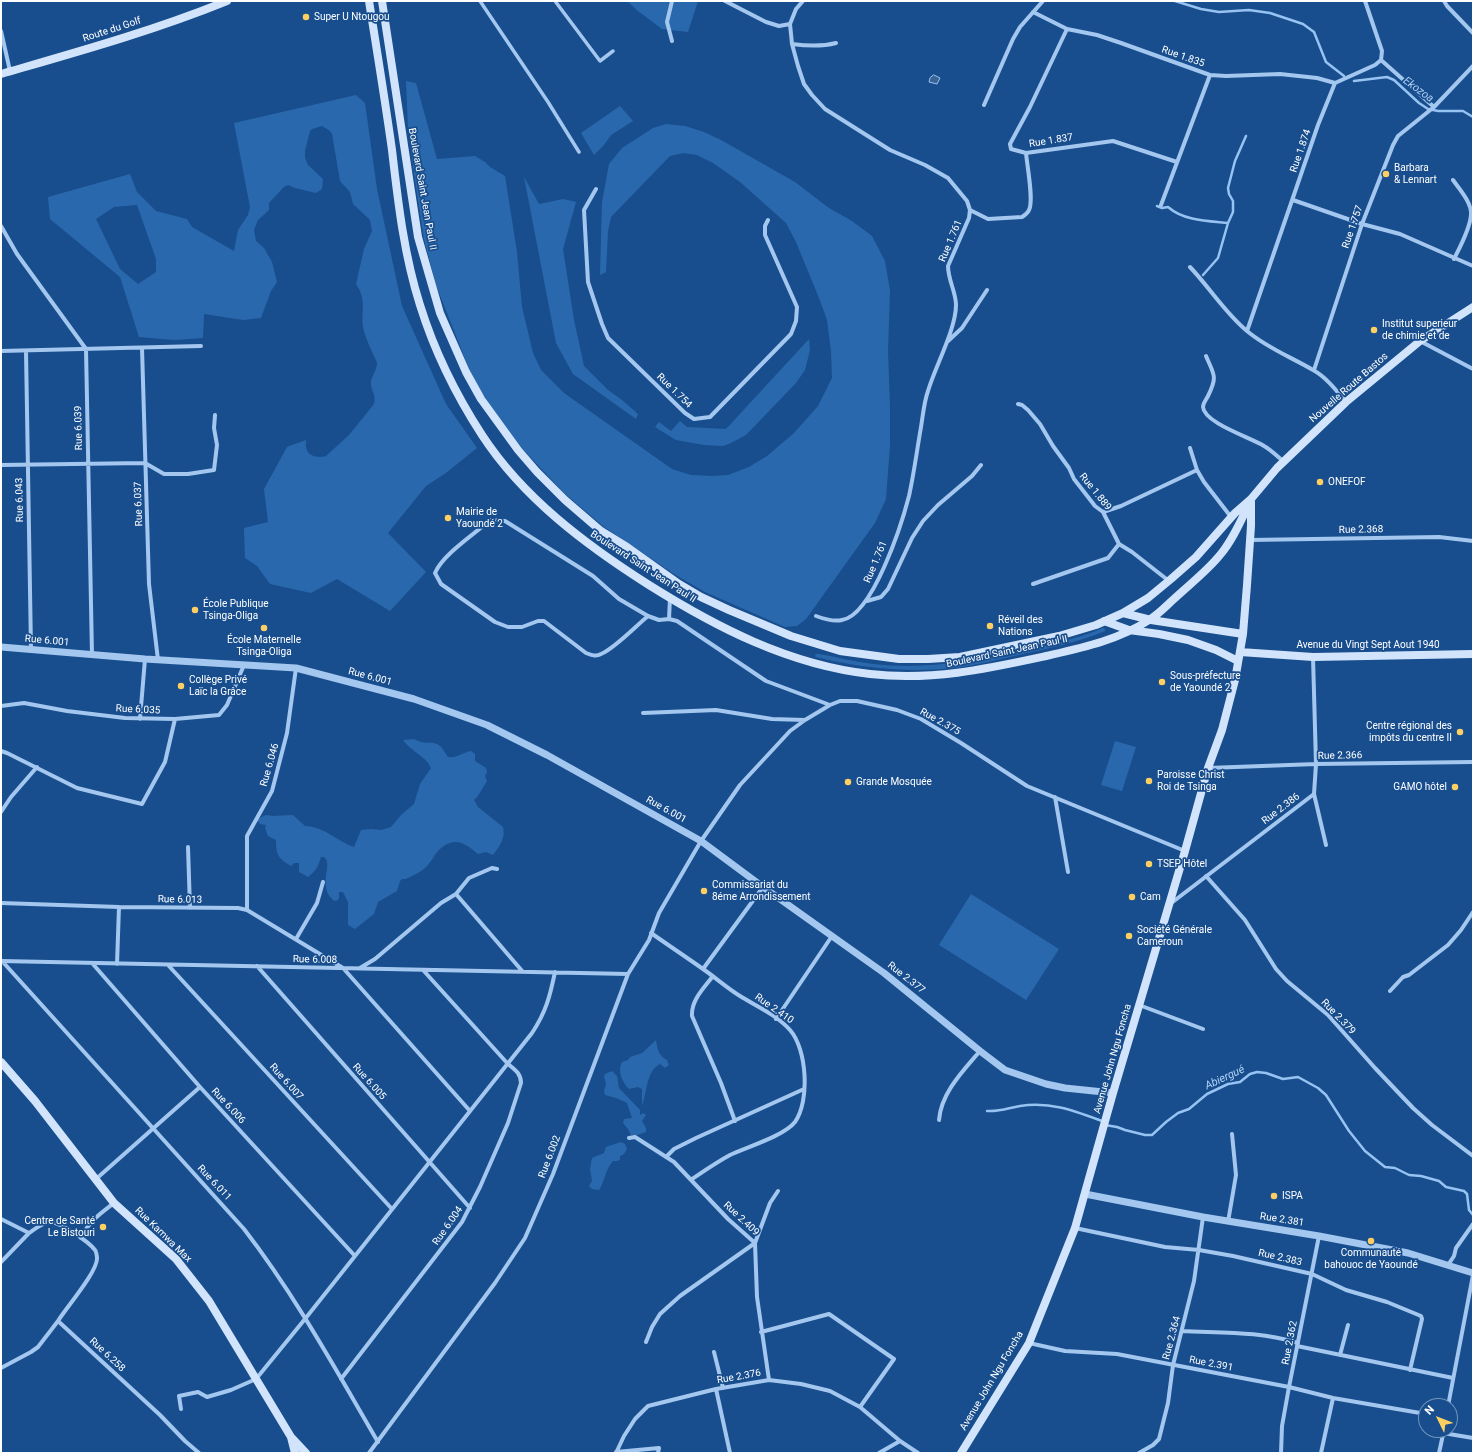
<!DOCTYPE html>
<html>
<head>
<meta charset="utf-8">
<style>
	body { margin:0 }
	#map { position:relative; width:1474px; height:1454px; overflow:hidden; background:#184e8e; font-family:Roboto,sans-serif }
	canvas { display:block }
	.frame { position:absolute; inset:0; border:2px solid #fff; pointer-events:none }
	.north { position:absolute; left:1418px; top:1398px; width:40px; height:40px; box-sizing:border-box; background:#184e8e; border:1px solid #7495bb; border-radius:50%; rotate:313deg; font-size:11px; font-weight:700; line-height:16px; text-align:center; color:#fff }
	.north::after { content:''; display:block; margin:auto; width:14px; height:18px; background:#ffcf62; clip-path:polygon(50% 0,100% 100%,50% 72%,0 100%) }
</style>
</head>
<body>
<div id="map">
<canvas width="1474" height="1454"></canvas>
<div class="frame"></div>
<div class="north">N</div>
</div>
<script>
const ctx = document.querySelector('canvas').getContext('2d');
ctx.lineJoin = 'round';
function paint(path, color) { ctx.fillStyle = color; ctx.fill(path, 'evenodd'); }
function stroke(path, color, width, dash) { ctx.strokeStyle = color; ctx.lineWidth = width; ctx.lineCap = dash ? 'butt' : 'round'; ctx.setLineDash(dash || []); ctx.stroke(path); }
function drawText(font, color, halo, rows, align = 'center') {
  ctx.font = font + ' Roboto,sans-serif'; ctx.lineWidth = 3.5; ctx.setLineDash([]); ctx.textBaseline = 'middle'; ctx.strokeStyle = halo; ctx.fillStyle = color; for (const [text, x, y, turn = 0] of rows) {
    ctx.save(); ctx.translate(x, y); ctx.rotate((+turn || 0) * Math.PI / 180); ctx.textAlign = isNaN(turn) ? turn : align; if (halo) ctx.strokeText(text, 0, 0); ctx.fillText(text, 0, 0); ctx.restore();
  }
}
paint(new Path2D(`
	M627,1L664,2L665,1H698L688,32L662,29L638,11Z
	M406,81L416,83L437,159L475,156L485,162L490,167L505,176L517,252L522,307L533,353L541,370L564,393L672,469L691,475L712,476L728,475L749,467L767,456L794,433L818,406L832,378L831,351L827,320L819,298L796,242L786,223L740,182L713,163L697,155L683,153L670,156L611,217L608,231L606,272L600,275L602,202L609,164L622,148L653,128L666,124L685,126L704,132L721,140L795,182L829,208L852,221L872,236L885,261L890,291L888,350L890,408V445L886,499L875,523L806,619L797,626L785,627L705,592L674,574L604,527L564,493L518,444L488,403L471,374L436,285L424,239L415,180L408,128Z
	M356,95L365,103L377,189L402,306L446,404L477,448L446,473L426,486L388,533L426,572L390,611L337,579L311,593L270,584L257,566L245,558L244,528L268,522L264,489L287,447L306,440C306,443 305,447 307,450C309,457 320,458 326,456L349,435L374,404C377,396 370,389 371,382C372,375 377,370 377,363C373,353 365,338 363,327C361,311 367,300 356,284L364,249L372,231L370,220L353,204L350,192L340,181L332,134L330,131L322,126L312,129L310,131L305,151V158L308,165L323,179L322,189L316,193L295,188L288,185L284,187L269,203V210L258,220L254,230L256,241L264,248L272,262L277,282L271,291L261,318L243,320L204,314L203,338L174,340L139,337L120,277L50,219L48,197L130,174L137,192L156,211L187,219L192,227L234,251L238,230L248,215L250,207L234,123ZM137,205L156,259V272L138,284L120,269L96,219L114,207Z
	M620,106L633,121L611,135L604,145L594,155L581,133Z
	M524,177L539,204L563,199L576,202L563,249L574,320L584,366L608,390L622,400L638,414L636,419L573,374L556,343Z
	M809,339L810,350L805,370L796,383L746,435L731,443L723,446L704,445L676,440L655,427L659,422L671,431L680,421L687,427L726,429Z
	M1103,628L1105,629V631C1078,642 1051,648 1023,654C1000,659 978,665 954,668C908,673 861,668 816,657L815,656L816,654H819C837,657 855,662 873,664C925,670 971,661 1021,651C1049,645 1077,639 1103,628Z
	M414,739C425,745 429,741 437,744C442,746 445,753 448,757C458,758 461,753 471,751L475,754V761L486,768L487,772L485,776L487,781C483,787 479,796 474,800L478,807L503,827C506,838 499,847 493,855L486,852L478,854C465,843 455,836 440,849C435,853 432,861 427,866C422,872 413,875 406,879H402L400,881L397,891L378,902L374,914L355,929L348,925V902L343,892H339V898L338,900L334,901C316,886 334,865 324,857H321C318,867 316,871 308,877L299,872V863H294L291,866C278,858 276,855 276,840L268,836L265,828L266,825L260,824L258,821V819L266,815L273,816L293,815L305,826C323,826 337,841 354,847L361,830L371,829L381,830L391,827L401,815L414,804L420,784L431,768C426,756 410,751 403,740Z
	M1115,741L1136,747L1122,791L1101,785Z
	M971,894L1059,949L1026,1000L939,945Z
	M656,1040C657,1049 659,1056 667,1060L669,1065L665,1068L660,1064C646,1071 647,1093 642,1106V1089L638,1087L629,1089C622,1082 617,1071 622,1062L628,1060L630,1057L642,1053Z
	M612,1071L617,1076L619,1088L640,1110V1115L643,1113L646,1115L642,1121L646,1128V1132L637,1135H631L628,1129L623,1123L624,1119L632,1118L627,1103L616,1098L605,1095L604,1091L606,1084L604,1076L605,1074Z
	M621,1142L625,1144L627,1149L624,1154L620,1156V1160L617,1161H613C605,1170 605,1181 599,1190L592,1189L589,1186L592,1181L590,1169L592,1158L604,1153L606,1147Z`), '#2a68ad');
const water = new Path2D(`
	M934,75L940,78L937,84L929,82L930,78Z`);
paint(water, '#3c6493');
stroke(water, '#97c3f2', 1);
stroke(new Path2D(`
	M1175,1L1201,9L1219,12L1249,10L1270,13L1303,24L1314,32L1326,62L1344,76
	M1354,81L1387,77L1394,80L1419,103L1428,109L1438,111H1463L1473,117
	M1157,206L1162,208L1168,207C1184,221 1208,221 1228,223
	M1203,275L1218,258L1228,223L1233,212V201L1229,194L1228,188L1235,161L1246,136
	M987,1111C1000,1112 1008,1108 1020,1106C1050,1101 1075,1111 1102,1121L1105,1125L1117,1127L1125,1130L1145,1135H1152L1166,1122L1178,1113L1189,1109L1207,1094L1228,1084L1240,1082L1250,1074L1257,1072L1266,1073L1283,1079L1298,1077L1318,1088L1326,1095L1349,1131L1365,1151L1385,1167L1395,1168L1409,1175L1421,1176L1439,1181L1446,1187L1464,1191L1467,1194L1469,1210L1473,1215`), '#97c3f2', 2.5);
stroke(new Path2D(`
	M480,1L548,102L579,152
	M555,1L600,61L613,51`), '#a4c7ef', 3.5);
stroke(new Path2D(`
	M725,1L766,22L779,26L790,24
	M803,1L796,9L790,24L792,44L798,66L804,84L812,95L825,109L890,150L925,165L948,178L967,201L970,210L969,218L948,266C948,280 956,292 956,305C956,329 935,367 928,391C924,402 923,415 921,427C917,450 914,473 909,496C902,523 873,615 842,620C833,622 824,619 816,616
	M1444,1L1447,6L1473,33
	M1033,12L1067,29L1097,35L1121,43L1210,75L1226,76L1280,74L1317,78L1335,83
	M1067,29L1030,107L1010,144L1011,149L1026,153L1113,141L1177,162
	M1,31L10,71
	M672,41L667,22L672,1
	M792,44C807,46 821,47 836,43
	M1381,60L1434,107
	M984,105L1013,39L1020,27L1043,1
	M1453,180C1460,190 1472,203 1471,215C1470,229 1460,247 1454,259
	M596,189L584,210L588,282L602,324L608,338L685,413L694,419L710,417L791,334L796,321L797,307L765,235V226L768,220
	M1293,200L1362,224L1400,234L1473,266
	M1161,205L1210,75
	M970,210L988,219L1022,217C1025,215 1028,213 1029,210C1034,201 1027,165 1026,153
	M1,226L17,254L86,349L92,655
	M1190,267C1210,288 1225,313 1247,331C1267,348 1291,357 1313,370C1326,377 1336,390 1346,402
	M1247,331L1318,125L1335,83L1375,65L1381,60L1382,51L1365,1
	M1420,341L1473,369
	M947,342L962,328L987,290
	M142,348L149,584L158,660
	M1,351L201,346
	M26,351L31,649
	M1206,356C1214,375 1218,376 1208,396C1206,400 1203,403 1203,407C1204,423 1252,438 1264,446C1271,450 1277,456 1283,461
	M1314,370L1362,224L1393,145L1398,136L1434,107L1473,66
	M1018,404L1022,405L1028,410L1040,424L1053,446L1069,468L1074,479L1095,506L1103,512L1119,544L1132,552L1169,581
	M1190,448L1197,470L1204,482L1231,517
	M1,465L145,463L164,474H188L214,470L217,445L214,428L215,415
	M1103,512L1121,506L1197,470
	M1250,540L1439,537L1473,541
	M1033,584L1108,558L1119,544
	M867,601L881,597L888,589L912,538L923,521L938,505L972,476L981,465
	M648,616C636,626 614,649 601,654C596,657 591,655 586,653L544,621H538L522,627H508L495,622L441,584L435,573C443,554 475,534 490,520L505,521L593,576L619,599L648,616L659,620L669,619L677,621L766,681L830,705
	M669,619L670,598
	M1313,657L1316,764L1314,794L1326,845
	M1,706L24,703L67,711L125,718L175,719L219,715L227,705L244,665
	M643,713L716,710L772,719L805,720
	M140,719L145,659
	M1,751L7,753L77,788L142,804L165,762L175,719
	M1208,768L1316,764L1473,762
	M1055,797L1068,872
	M1,812L11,797L37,767
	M188,847L190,908
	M1206,876L1245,920L1276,969L1287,981L1328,1015L1375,1068L1413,1108L1432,1125L1473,1156
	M456,894L523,972
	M1,903L119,907L238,908L247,910L343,968L470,1111
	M1170,904L1314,794
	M247,910V836L272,791L287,733L296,668
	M651,933C668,945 686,957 703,969C716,978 727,988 740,996C756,1006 777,1015 790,1030C807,1049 810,1101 795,1122C784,1136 747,1147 730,1155C717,1162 704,1171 692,1179
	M296,939L317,903L323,882
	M1,961L628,974
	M2,961L244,1229C295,1295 336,1370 378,1442
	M92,963L200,1087L355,1256
	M117,964L119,907
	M168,965L392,1209
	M257,966L470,1208
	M360,968L375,959L441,903L456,894L469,878L492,868L497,869
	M703,969L763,887
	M713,976C704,988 691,1000 692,1016L721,1083L735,1121
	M1390,991L1403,977L1409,975L1448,945L1461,930L1473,912
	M1139,1005L1203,1029
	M776,1019L832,936
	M939,1120C941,1093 963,1071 980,1051
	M629,1138L635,1137L674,1162L728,1219L755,1243L757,1297L769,1380
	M666,1157L674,1149L696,1138L804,1089
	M96,1179L200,1087
	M1,1219L29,1233C35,1229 43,1222 51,1222C61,1223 88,1241 95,1250C96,1251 97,1256 97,1258C98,1271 66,1308 58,1321
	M1228,1222L1236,1175L1232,1134
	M1075,1228L1165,1247L1199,1250L1233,1256L1312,1274L1346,1290L1387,1302L1421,1316L1422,1319L1410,1370
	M81,1238C88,1222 101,1213 114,1203
	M1,1262L29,1233
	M1448,1265L1454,1256L1456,1248L1473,1224
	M1182,1331C1221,1333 1260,1331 1298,1343
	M761,1332L829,1314L894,1359L860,1407
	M646,1342L652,1327L660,1314L680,1296L755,1243L770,1203L778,1191
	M1029,1343L1065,1351L1117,1354L1289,1387L1333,1398L1321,1453
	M1297,1346L1453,1378
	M714,1352L723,1388
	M1340,1355L1348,1325
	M1,1368L31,1352L38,1347L58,1321L160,1415L185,1441L199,1453
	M341,1379L462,1222L480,1187L508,1123L521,1083C521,1073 514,1069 508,1064L423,970
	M716,1389L730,1453
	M1333,1398L1426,1414
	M1448,1406L1473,1275
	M181,1409L179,1396L198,1392L207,1397L231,1390L256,1379L305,1319L532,1033C546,1012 550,996 555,972
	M1443,1433L1473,1438
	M616,1452L659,1448L658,1453
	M369,1453L495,1283L525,1238L553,1174L628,974L649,940L659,913L701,841L740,785L790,731L805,720L830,705L840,701H857L897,710L921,719L961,743L1027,786L1185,851
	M616,1453L624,1436L635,1419L648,1406L716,1389L769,1380L801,1384L830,1391L860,1407L900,1441L918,1453
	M879,1453L900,1441
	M1139,1453L1153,1445L1159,1439L1168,1403L1173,1365L1194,1281L1203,1217
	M1281,1453L1282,1426L1289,1387L1319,1236
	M1439,1453L1444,1430`), '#a4c7ef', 4);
stroke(new Path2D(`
	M1,647L145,659L296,668L414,699L487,725L547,755L701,841L763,887L884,973L980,1051L1005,1070L1046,1084L1065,1088L1113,1093
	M1085,1194L1203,1217L1319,1236L1408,1253L1473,1273`), '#a4c7ef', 7);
stroke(new Path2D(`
	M369,1C377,51 385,100 392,150C398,202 404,255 420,305C434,350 456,395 482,435C523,498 586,545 649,585C716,627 789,665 870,674C932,681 986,669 1046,656C1081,648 1119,640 1149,620C1159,614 1167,605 1175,598C1190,584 1207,571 1220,555C1233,540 1241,520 1250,502
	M382,1L418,237L440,313L466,372L481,399L518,450L537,472L565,500L601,531L627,547L679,584L701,597L729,610L791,636L840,651L899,659H928L960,657L1059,636L1096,625L1123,613L1148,598L1171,579L1196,557L1235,513L1251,499L1277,468L1346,402L1420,341L1473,307
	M1,74C77,52 153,31 227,1
	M1123,613L1151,620L1243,634
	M1104,621L1129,630L1159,634L1188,640L1216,650L1238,661
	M1240,652L1313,657L1473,654
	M1,1062L35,1101L114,1203L176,1259L209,1301L291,1437L306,1453
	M291,1437L295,1453
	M961,1453L1029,1343L1075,1228L1113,1093L1185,851L1208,768L1222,730L1235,680L1243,634L1247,585L1251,526V502`), '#d2e4fb', 8);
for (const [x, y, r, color] of [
	[306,17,4,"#ffcf62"],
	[1386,174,4,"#ffcf62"],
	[1374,330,4,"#ffcf62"],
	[1320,482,4,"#ffcf62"],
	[448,518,4,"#ffcf62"],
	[195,610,4,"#ffcf62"],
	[990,626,4,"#ffcf62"],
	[264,628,4,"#ffcf62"],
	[1162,682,4,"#ffcf62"],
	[181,686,4,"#ffcf62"],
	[1460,732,4,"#ffcf62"],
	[1149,781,4,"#ffcf62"],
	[848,782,4,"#ffcf62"],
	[1455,787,4,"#ffcf62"],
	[1149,864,4,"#ffcf62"],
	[704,891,4,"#ffcf62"],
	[1132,897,4,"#ffcf62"],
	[1129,936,4,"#ffcf62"],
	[1274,1196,4,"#ffcf62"],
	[103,1227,4,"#ffcf62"],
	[1371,1241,4,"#ffcf62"]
]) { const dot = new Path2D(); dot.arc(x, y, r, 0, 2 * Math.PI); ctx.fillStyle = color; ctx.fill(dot); stroke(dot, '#184e8e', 1.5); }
drawText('10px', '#fff', '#184e8e', [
	["Super U Ntougou",314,17],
	["Barbara",1394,168],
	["& Lennart",1394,180],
	["Institut superieur",1382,324],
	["de chimie et de",1382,336],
	["ONEFOF",1328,482],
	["Mairie de",456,512],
	["Yaoundé 2",456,524],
	["École Publique",203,604],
	["Tsinga-Oliga",203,616],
	["Réveil des",998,620],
	["Nations",998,632],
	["École Maternelle",264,640,"center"],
	["Tsinga-Oliga",264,652,"center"],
	["Sous-préfecture",1170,676],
	["de Yaoundé 2",1170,688],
	["Collège Privé",189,680],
	["Laïc la Grâce",189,692],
	["Centre régional des",1452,726,"right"],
	["impôts du centre II",1452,738,"right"],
	["Paroisse Christ",1157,775],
	["Roi de Tsinga",1157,787],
	["Grande Mosquée",856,782],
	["GAMO hôtel",1447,787,"right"],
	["TSEP Hôtel",1157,864],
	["Commissariat du",712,885],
	["8éme Arrondissement",712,897],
	["Cam",1140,897],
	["Société Générale",1137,930],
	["Cameroun",1137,942],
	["ISPA",1282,1196],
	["Centre de Santé",95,1221,"right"],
	["Le Bistouri",95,1233,"right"],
	["Communauté",1371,1253,"center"],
	["bahouoc de Yaoundé",1371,1265,"center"]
], 'left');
drawText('10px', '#fff', '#184e8e', [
	["Route du Golf",112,30,-18],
	["Rue 1.835",1183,57,19],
	["Rue 1.837",1051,141,-9],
	["Rue 1.874",1301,151,-71],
	["Boulevard Saint Jean Paul II",422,189,80],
	["Rue 1.757",1353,227,-71],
	["Rue 1.761",951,241,-67],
	["Nouvelle Route Bastos",1349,388,-41],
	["Rue 1.754",674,391,44],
	["Rue 6.039",79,428,-91],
	["Rue 1.889",1095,492,51],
	["Rue 6.043",20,500,-91],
	["Rue 6.037",139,504,-92],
	["Rue 2.368",1361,530,-1],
	["Rue 1.761",876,562,-67],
	["Boulevard Saint Jean Paul II",643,567,33],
	["Rue 6.001",47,641,5],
	["Avenue du Vingt Sept Aout 1940",1368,645],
	["Boulevard Saint Jean Paul II",1007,652,-12],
	["Rue 6.001",370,677,15],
	["Rue 6.035",138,710,3],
	["Rue 2.375",940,722,29],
	["Rue 2.366",1340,756,-1],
	["Rue 6.046",270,765,-74],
	["Rue 2.386",1281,809,-37],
	["Rue 6.001",666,810,29],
	["Rue 6.013",180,900,1],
	["Rue 6.008",315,960,1],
	["Rue 2.377",906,978,38],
	["Rue 2.410",774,1009,35],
	["Rue 2.379",1338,1017,46],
	["Avenue John Ngu Foncha",1113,1059,-74],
	["Rue 6.007",286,1082,48],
	["Rue 6.005",369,1082,48],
	["Rue 6.006",228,1106,47],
	["Rue 6.002",550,1157,-69],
	["Rue 6.011",214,1183,47],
	["Rue 2.409",741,1219,43],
	["Rue 2.381",1282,1220,9],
	["Rue 6.004",448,1226,-55],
	["Rue Kamwa Max",163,1235,44],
	["Rue 2.383",1280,1258,13],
	["Rue 2.364",1172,1338,-75],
	["Rue 2.362",1290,1343,-79],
	["Rue 6.258",107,1355,43],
	["Rue 2.391",1211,1364,11],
	["Rue 2.376",739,1377,-10],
	["Avenue John Ngu Foncha",992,1381,-59]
]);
drawText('italic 11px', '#b0d1f6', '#184e8e', [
	["Ekozoa",1418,90,36],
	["Abiergué",1225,1078,-25]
]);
</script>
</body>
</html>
